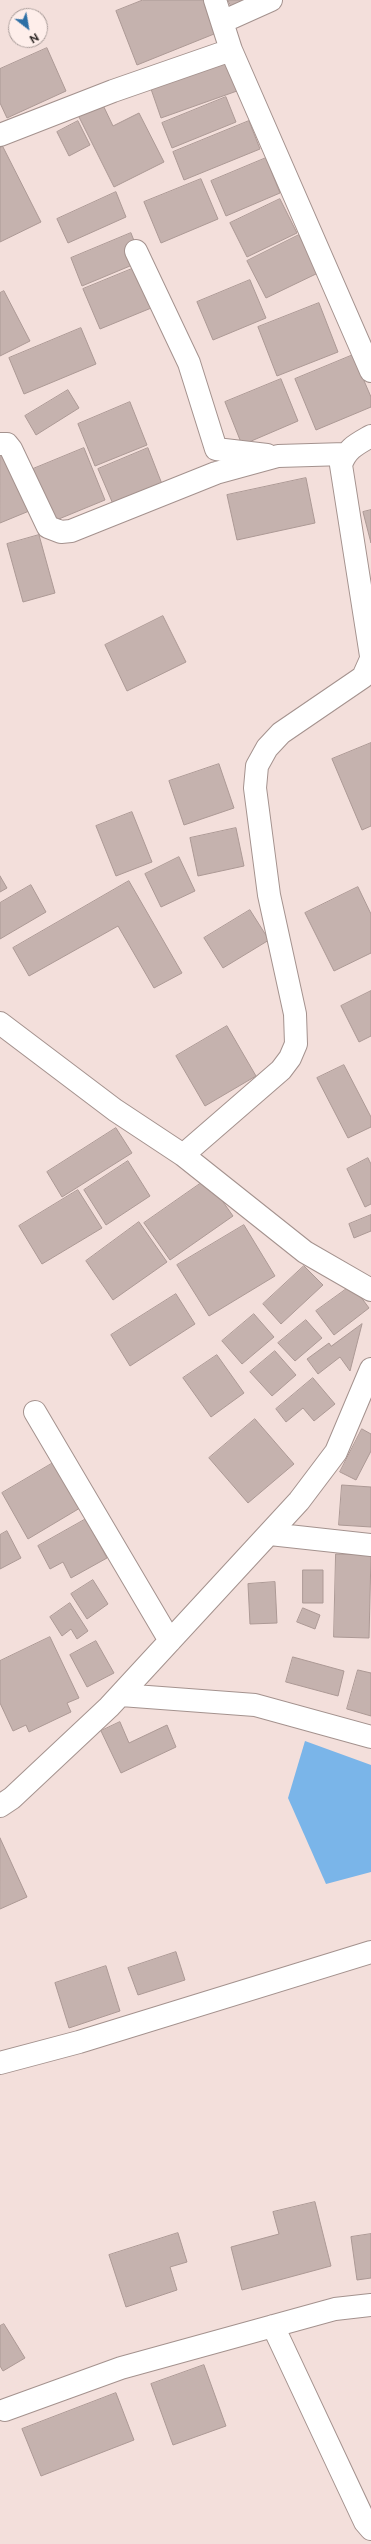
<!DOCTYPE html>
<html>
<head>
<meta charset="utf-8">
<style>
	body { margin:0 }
	#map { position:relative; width:371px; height:2544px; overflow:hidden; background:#f3dfdb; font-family:Raleway,sans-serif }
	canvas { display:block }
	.north { position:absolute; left:8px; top:8px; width:40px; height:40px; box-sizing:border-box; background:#feeeea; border:1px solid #aa9d9a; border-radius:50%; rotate:149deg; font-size:11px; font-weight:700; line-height:16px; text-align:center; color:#2b2422 }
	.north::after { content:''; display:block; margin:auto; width:14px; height:18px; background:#2d6fa5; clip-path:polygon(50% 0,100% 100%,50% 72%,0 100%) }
</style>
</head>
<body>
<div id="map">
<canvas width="371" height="2544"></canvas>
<div class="north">N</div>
</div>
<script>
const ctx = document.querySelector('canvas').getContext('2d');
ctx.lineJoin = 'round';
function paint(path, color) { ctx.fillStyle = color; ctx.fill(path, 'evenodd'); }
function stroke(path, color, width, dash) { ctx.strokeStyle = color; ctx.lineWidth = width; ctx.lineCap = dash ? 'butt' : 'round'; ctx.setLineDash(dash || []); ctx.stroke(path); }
paint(new Path2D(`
	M305,1741L371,1765V1872L326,1884L288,1798Z`), '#7ab5e9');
const building = new Path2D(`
	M143,0H206L219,32L137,65L116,11Z
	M228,0H254L234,11Z
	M47,48L66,91L7,118L0,103V69Z
	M227,62L237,91L161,118L151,89Z
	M226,97L236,122L172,148L162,123Z
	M102,103L113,126L139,113L164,162L114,187L78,115Z
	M78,121L90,145L69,156L57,132Z
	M249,121L260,149L184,180L173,152Z
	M3,147L41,222L0,242V148Z
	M266,158L280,193L226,216L211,181Z
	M201,179L218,219L161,243L144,202Z
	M116,192L126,217L68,243L57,219Z
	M280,199L297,233L247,257L230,223Z
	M131,233L142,261L82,286L71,258Z
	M299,235L318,273L266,298L247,261Z
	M144,264L161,304L100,329L83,289Z
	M250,280L266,318L213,340L197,302Z
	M4,291L30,341L0,356V293Z
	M319,303L338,352L277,376L258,327Z
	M81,328L96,364L24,394L9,358Z
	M353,355L371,397V407L316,430L295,379Z
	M281,379L298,421L242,445L225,402Z
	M68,390L79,408L36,435L25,416Z
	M130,402L147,445L95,466L78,424Z
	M84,448L105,500L54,521L33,469Z
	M148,448L162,484L113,504L98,469Z
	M0,451L34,509L0,523Z
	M306,478L315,523L237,540L227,495Z
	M371,510V543L363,512Z
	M39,535L55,593L23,602L7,544Z
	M163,616L186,662L127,691L105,645Z
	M371,743V826L362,830L332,759Z
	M219,764L234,808L184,825L169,781Z
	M132,812L152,862L116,876L96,826Z
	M236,828L244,866L198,876L190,838Z
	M179,857L195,891L161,907L145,874Z
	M0,876L7,888L0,892Z
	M129,881L182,973L154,988L118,926L29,976L13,948Z
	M31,885L46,912L0,939V903Z
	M358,887L371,914V953L334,971L305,913Z
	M250,910L269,940L223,968L204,938Z
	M371,991V1036L359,1042L341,1006Z
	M227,1026L256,1076L205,1106L176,1056Z
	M344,1065L371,1117V1127L348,1138L317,1078Z
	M116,1128L132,1153L62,1197L47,1172Z
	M368,1158L371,1164V1204L365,1207L347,1169Z
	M128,1161L150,1196L106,1225L84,1190Z
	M207,1179L233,1216L170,1260L144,1223Z
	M78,1190L102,1228L42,1264L19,1226Z
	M371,1215V1231L354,1238L349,1224Z
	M139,1222L167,1262L113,1300L86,1261Z
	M244,1225L275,1276L209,1316L177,1265Z
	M304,1266L323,1285L281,1324L263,1304Z
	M352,1285L369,1308L334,1335L316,1311Z
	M176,1294L195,1324L130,1366L111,1335Z
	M254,1314L274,1337L242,1364L222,1341Z
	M306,1320L322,1338L295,1361L278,1343Z
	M362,1324L350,1371L340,1357L318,1374L307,1359L329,1343L331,1346Z
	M275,1351L296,1375L272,1396L250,1372Z
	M217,1355L244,1393L211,1417L183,1378Z
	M313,1378L335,1404L314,1421L303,1408L286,1422L276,1409Z
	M255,1419L294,1464L248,1503L209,1458Z
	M362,1429L371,1434V1451L356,1480L340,1472Z
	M53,1463L80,1508L28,1539L2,1493Z
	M342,1485L371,1487V1527L339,1525Z
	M86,1519L107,1558L71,1578L63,1562L50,1569L38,1546Z
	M7,1531L21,1558L0,1569V1535Z
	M336,1554L371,1555L369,1638L334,1637Z
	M303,1570H323V1603H303Z
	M93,1580L108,1604L87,1619L71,1594Z
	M275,1582L277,1623L250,1624L248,1584Z
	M70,1603L88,1631L77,1639L71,1629L62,1636L50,1617Z
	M303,1608L320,1615L315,1629L297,1622Z
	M50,1637L79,1698L67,1703L71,1712L29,1732L26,1725L13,1731L0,1703V1661Z
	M96,1641L114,1673L87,1687L70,1655Z
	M293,1657L344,1671L338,1696L286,1682Z
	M358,1670L371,1673V1716L347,1709Z
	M120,1722L129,1743L167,1725L176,1747L121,1773L101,1731Z
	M0,1838L27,1897L0,1909Z
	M176,1952L185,1980L138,1995L128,1968Z
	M106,1966L120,2011L69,2028L55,1983Z
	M315,2202L331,2266L242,2290L231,2247L279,2234L273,2212Z
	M178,2233L187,2262L170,2267L177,2290L126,2307L109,2255Z
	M371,2234V2278L357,2280L351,2237Z
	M4,2324L25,2358L3,2371L0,2366V2326Z
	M204,2365L226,2426L173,2445L151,2384Z
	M116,2393L134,2440L41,2476L22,2429Z`);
paint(building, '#c5b2ae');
stroke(building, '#ac9995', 1);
const minor = new Path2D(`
	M215,0L231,50L371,371
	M222,22L271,0
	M0,135L113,91L231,50
	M136,251L189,363L216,449L267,455
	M371,436C357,444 346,449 341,465L371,656
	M0,444H7L11,449L48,527L61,532L71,531L216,473L278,456L345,454
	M0,1023L115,1110L183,1155L305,1252L371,1290
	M183,1155L281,1070L290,1058L296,1044L295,1014L269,895L255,788L257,766L267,748L281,733L363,677L371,659
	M35,1412L170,1641
	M270,1534L371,1545
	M121,1695L255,1705L371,1737
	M0,1806L12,1798L109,1707L299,1501L336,1452L371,1369
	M0,2063L79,2042L371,1952
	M273,2326L365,2522L371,2529
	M5,2410L121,2368L335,2309L371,2305`);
stroke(minor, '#a4928e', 24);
stroke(minor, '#fff', 22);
</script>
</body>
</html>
